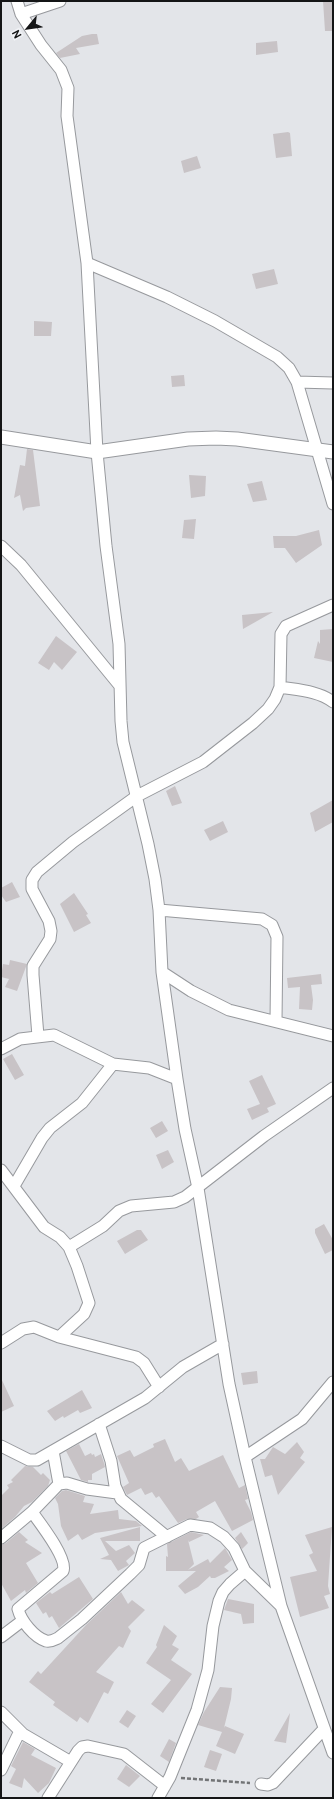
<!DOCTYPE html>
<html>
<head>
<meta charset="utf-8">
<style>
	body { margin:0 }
	#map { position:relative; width:334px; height:1799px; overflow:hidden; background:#e3e5e9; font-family:Overpass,sans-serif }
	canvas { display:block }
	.frame { position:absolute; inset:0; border:2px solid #141516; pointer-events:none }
	.north { position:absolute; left:8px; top:8px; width:40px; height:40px; -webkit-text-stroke:3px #f0f2f6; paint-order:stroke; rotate:241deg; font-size:11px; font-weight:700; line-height:16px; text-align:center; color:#141516 }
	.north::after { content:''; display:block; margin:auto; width:14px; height:18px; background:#141516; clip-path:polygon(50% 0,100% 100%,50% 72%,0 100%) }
</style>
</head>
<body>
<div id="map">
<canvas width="334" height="1799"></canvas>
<div class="frame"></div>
<div class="north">N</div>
</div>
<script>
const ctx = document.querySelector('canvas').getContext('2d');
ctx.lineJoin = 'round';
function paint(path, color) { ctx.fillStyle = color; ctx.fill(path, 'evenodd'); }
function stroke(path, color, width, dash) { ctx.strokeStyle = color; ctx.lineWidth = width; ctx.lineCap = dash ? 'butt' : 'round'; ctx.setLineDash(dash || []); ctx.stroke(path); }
paint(new Path2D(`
	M323,1H333V31H325Z
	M92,34H97L99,44L76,48L80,54L60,58L56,53L82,36Z
	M277,41L278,52L256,55V43Z
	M288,132L290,133L292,156L276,158L273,134Z
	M197,156L201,168L184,173L181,161Z
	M274,269L278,284L256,289L252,274Z
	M34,321L52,322L51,336H34Z
	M184,375L185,386L172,387L171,376Z
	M27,449L33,450L40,506L26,508L23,511L20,495L14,498L20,465L25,466Z
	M189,475L206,476L205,496L191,498Z
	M262,481L267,500L253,502L247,484Z
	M196,519L194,539L182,538L184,520Z
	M319,530L322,545L296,563L285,548H274L273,536H296Z
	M273,612L243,629L242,615Z
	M333,629V662L314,658L318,641L320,644V630Z
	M56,636L77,652L62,670L54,662L49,670L38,663Z
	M175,786L182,803L172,806L166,791Z
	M333,800V822L315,832L310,813Z
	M223,821L228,832L210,841L204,830Z
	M12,882L20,897L6,902L1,895V888Z
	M74,893L88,914L86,915L91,923L74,932L60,904Z
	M10,960L27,964L17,991L5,987L9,979L1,977L3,964L9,965Z
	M321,974L322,984L311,985L313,1000L312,1010L299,1009L300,987L288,988L287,978Z
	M12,1054L24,1075L15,1080L3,1059Z
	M262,1075L276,1104L267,1108L269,1112L252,1120L247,1109L260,1104L249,1081Z
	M162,1121L168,1131L156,1138L150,1128Z
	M168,1150L174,1162L162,1169L156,1155Z
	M324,1224L333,1240V1250L325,1254L315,1233V1229Z
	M137,1230H141L148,1240L125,1254L117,1241Z
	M257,1371L258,1383L243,1385L241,1373Z
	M1,1378L14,1406L1,1412Z
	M82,1390L92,1408L80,1413L78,1410L64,1418L63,1416L55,1421L47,1411Z
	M165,1439L175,1462L181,1458L189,1471L223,1455L239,1488L245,1485L248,1499L245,1500L251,1512L253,1520L232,1531L215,1501L196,1512L199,1517L196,1519H187L178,1523L159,1496L156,1498L152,1492L145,1495L141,1488L127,1495L123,1487L129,1483L117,1456L130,1450L134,1457L154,1447L153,1444Z
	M297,1442L304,1452L300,1458L305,1462L278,1495L272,1475L265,1477L260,1459H265L273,1447L285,1454Z
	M79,1444L85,1456L91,1453L92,1455L94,1454L95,1457L101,1454L104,1463L105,1467L92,1474V1480H88V1482L81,1480L66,1451Z
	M25,1466L33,1467L41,1475L43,1473L50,1480L48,1486L32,1502L24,1506L15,1517L1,1529V1496L9,1488L7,1485L13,1482L11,1480Z
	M66,1490L85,1496L83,1502L94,1504L90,1514L118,1510L119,1519L136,1521L142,1526L95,1533L82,1540L78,1534L68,1541L61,1526L58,1504L55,1498L62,1491Z
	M140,1527V1541H105L116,1551L129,1545L135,1553L126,1561L129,1565L118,1571L111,1560L100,1559L109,1555L100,1538Z
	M332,1527L328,1586L330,1594L324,1596L329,1608L300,1617L290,1577L317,1571L309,1555L313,1553L305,1535Z
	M19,1532L28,1540L25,1542L42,1553L26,1563L38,1583L26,1593L25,1590L11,1601L1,1583V1545L6,1543Z
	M191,1532L204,1535L189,1542L188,1540L194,1564L188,1570L208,1559L210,1563L225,1548L232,1560L224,1567L229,1571L215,1578H211L210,1576L198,1587L185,1594L178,1586L196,1571H166V1556L168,1557L167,1544Z
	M241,1532L248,1543L242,1549L235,1538Z
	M79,1577L93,1599L59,1628L52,1616L49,1618L46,1612L43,1614L36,1603L50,1592L52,1594Z
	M121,1592L128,1604L132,1600L145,1610L128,1627L131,1631L123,1648L119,1646L96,1672L114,1682L108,1694L104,1692L88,1723L80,1717L77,1722L53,1705L55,1702L29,1682L38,1671L41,1674L86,1625Z
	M228,1599L254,1604V1623L243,1624L241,1614L224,1610Z
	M164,1625L177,1636L172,1645L179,1649L171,1660L192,1674L163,1713L151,1704L171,1680L146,1663L157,1647L156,1645Z
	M220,1687L232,1688L231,1699L224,1728L225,1726L244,1734L235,1754L216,1746L222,1732L198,1725L204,1712Z
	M127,1710L136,1716L128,1728L119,1722Z
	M290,1713L286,1743L274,1741Z
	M169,1739L176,1743L169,1762L160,1756Z
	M23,1742L35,1749L31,1755L56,1768L49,1783L38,1793L24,1778L22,1788L9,1783L16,1769L11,1766Z
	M210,1750L222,1754L216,1771L204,1767Z
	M126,1765L140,1776L129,1787L117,1779Z`), '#c8c3c6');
const minor = new Path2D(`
	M17,1L21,14L41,45L61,70L68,88L67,116L87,263L97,452L106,546L119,644L121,721L123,742L148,844L155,879L159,910L162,972L177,1079L185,1129L198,1188L229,1384L245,1457L281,1606L333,1753
	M21,14L60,1
	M87,263L167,297L215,321L277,357L289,368L297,382L333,504
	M297,382L333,383
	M1,546L21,565L120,686
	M280,687C298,690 319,691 333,702
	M159,910L262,919L272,925L277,937L276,1021
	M162,972L191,991L229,1010L333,1036
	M38,1036L33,975V966L50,939L51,931L49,921L32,889V880L37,872L73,842L137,796L203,762L253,723L268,709L275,699L280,687L281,634L286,626L333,605
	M1,1049L20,1039L54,1035L113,1064L149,1068L177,1079
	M1,1170L44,1227L60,1237L69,1247
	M14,1186L42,1138L50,1128L82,1103L113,1064
	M59,1337L84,1314L89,1303L77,1266L69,1247L103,1226L119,1211L131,1206L174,1202L185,1197L264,1136L333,1088
	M1,1343L23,1329L34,1327L59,1337L136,1357L144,1363L159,1387
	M99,1424L111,1461L115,1486L121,1499L167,1537
	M1,1446L29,1460H37L145,1398L183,1367L223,1344
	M245,1457L302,1419L333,1382
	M59,1484L67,1483L87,1489L117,1493
	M32,1512C40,1523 68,1559 63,1571L18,1609C21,1621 34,1637 46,1641C51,1642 54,1640 58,1638L82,1619L130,1574L139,1565L144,1548L190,1525L210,1528L224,1537L234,1548L245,1571L280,1605
	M1,1538L32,1512L59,1484L53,1451
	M1,1637L22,1621
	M1,1712L23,1734
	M1,1770L18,1735L23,1734L71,1762
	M261,1784L268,1785L273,1783L324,1729
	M48,1798L78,1751L82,1747L88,1746L124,1754L165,1786
	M158,1798L170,1777L197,1710L208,1670L213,1626L219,1601L223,1592L230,1584L245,1571`);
const tertiary = new Path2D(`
	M1,437L97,452L188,439L216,438L237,439L333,452`);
stroke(minor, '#97999d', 13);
stroke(tertiary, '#97999d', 15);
stroke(new Path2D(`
	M181,1778L250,1783`), '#727476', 2.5, [4, 2]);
stroke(minor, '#fff', 11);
stroke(tertiary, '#fff', 13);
</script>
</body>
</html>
